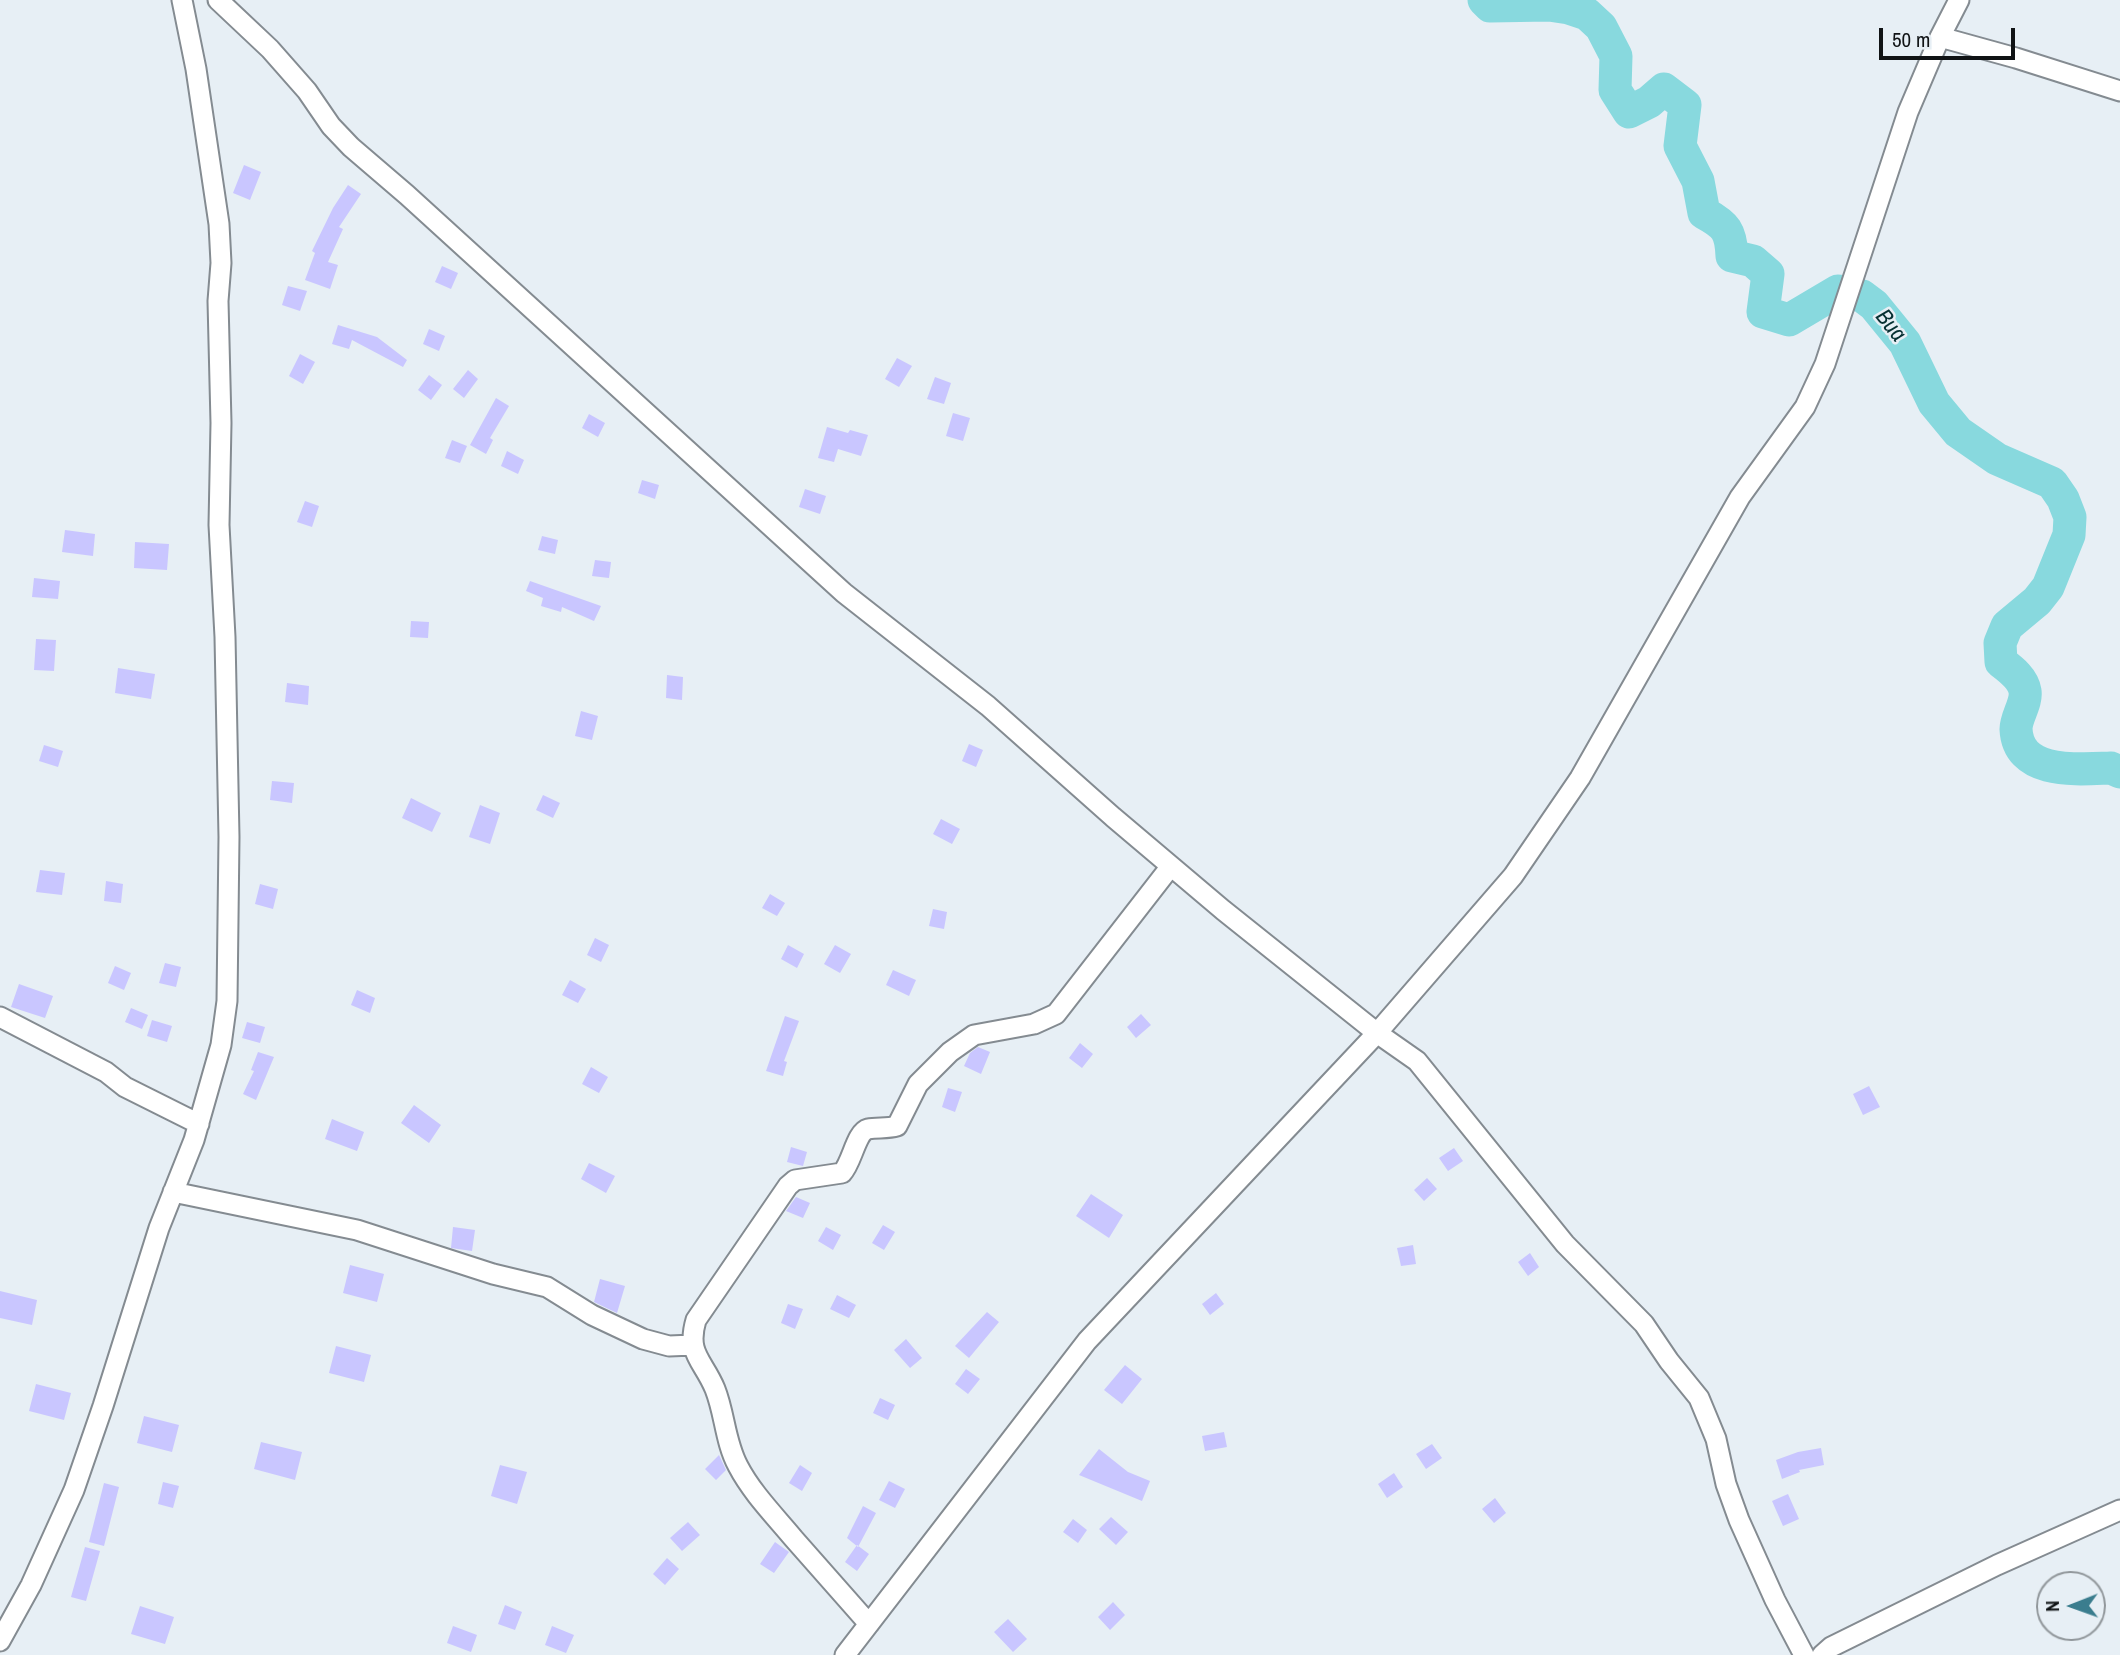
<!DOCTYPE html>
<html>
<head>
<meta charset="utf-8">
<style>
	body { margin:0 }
	#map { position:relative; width:2120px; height:1655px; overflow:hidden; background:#e7eff5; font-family:"Archivo Narrow",sans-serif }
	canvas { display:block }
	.north { position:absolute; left:2036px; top:1571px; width:70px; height:70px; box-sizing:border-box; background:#e7eff5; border:2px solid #91979b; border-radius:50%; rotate:269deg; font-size:19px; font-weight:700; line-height:28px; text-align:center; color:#101315 }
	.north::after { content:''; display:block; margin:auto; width:24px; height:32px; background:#3a7d8e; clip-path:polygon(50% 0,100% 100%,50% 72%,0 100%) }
	.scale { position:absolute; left:1879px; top:28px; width:136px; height:32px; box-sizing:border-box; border:4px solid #101315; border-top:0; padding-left:9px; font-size:21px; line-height:24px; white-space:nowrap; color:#101315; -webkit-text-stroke:5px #e7eff5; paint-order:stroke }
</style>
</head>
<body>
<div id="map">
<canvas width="2120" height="1655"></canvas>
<div class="north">N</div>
<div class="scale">50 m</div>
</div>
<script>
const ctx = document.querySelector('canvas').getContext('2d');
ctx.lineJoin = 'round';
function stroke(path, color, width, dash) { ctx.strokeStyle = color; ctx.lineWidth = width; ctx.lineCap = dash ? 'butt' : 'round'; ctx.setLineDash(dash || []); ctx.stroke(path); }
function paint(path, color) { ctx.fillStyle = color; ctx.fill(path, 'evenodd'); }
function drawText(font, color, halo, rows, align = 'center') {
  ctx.font = font + ' "Archivo Narrow",sans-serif'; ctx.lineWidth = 5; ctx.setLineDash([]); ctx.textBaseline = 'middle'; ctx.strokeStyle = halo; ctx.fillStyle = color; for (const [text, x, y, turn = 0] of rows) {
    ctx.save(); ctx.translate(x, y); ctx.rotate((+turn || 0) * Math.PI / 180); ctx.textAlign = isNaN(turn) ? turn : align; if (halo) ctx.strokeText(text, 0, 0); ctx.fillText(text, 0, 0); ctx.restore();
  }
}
stroke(new Path2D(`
	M1484,0L1490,6L1549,5L1569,8L1587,14L1601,27L1616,56L1615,90L1629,112L1649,102L1664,89L1685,105L1680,146L1698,181L1704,213C1726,225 1731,231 1732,256L1753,261L1768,274L1763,312L1789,320L1838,291L1862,296L1874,305L1905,343L1934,403L1958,432L1997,459L2052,483L2063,499L2070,517L2069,535L2048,587L2037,601L2007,626L2000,643L2001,662C2010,669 2023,678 2025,691C2027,703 2016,717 2016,729C2018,776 2080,769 2111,768L2120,772`), '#88d9de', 33);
paint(new Path2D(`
	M244,165L261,172L250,200L233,193Z
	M348,185L361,194L339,227L343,229L328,262L338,265L330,289L305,280L315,253L312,251L333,208Z
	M442,266L458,273L451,289L435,282Z
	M288,286L307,291L300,311L282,305Z
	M338,325L377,337L407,360L403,367L352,340L349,349L332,344Z
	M429,329L445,336L439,351L423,344Z
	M300,354L315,362L303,384L289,376Z
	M897,358L912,366L899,387L885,379Z
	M468,370L478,379L464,398L453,389Z
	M429,375L442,385L431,400L418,390Z
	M935,377L951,383L944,404L927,399Z
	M496,398L509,406L490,438L493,440L486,454L470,445Z
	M953,413L970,418L963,441L946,436Z
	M589,414L605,423L598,437L582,428Z
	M827,427L848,433L850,430L868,435L861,456L838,449L834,462L818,458Z
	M452,440L467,446L460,463L445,458Z
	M507,451L524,460L518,474L501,466Z
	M642,480L659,485L655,499L638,493Z
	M805,489L826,496L820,514L799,507Z
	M305,501L319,506L312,527L297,522Z
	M65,530L95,534L93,556L62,552Z
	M542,536L558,540L555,554L538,550Z
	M135,542L169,544L167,570L134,568Z
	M595,560L611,562L609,578L592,576Z
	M34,578L60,581L58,599L32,597Z
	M530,581L601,606L594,621L562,607L561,612L541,606L543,598L526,591Z
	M411,621L429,622L428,638L410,637Z
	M36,639L56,640L54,671L34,670Z
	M118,668L155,674L151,699L115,693Z
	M667,675L683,677L682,700L666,698Z
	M287,683L309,686L308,705L285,702Z
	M581,711L598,716L592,740L575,736Z
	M969,744L983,750L976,767L962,761Z
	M44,745L63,751L58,767L39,761Z
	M272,781L294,783L292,803L270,800Z
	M543,795L560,803L553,818L536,810Z
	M411,798L441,813L432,832L402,818Z
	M480,805L500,813L490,844L469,837Z
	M941,819L960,829L952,844L933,834Z
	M40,870L65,873L62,895L36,892Z
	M106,881L123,884L121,903L104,901Z
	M260,884L278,889L273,909L255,904Z
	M770,894L785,903L777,916L762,908Z
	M933,909L947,912L944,929L929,926Z
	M595,938L609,945L601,962L587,955Z
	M788,945L804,954L797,968L781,959Z
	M835,945L851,954L840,973L824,964Z
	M165,963L181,967L176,987L159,983Z
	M115,966L131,973L124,990L108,983Z
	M893,970L916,980L909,996L886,985Z
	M570,980L586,989L578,1003L562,995Z
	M19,984L53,996L45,1018L11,1007Z
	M357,990L375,998L370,1013L351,1005Z
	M131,1008L148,1015L142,1029L125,1022Z
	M1141,1014L1151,1025L1136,1038L1127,1027Z
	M785,1016L799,1021L784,1061L787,1062L783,1076L766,1071Z
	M152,1020L172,1026L167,1042L147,1036Z
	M247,1022L265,1027L260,1043L242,1038Z
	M1080,1043L1093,1054L1082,1068L1069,1058Z
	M978,1047L990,1052L981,1074L964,1066L970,1053Z
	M258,1052L274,1057L256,1100L243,1094L254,1071L251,1070Z
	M591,1067L608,1077L599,1093L582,1084Z
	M1869,1086L1880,1107L1863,1115L1853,1094Z
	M948,1088L962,1092L955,1112L942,1107Z
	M414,1105L441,1125L429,1143L401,1123Z
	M332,1119L364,1132L357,1151L325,1139Z
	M791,1147L807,1152L803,1166L787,1162Z
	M1454,1148L1463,1161L1448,1171L1439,1158Z
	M589,1163L615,1176L606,1193L581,1179Z
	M1427,1178L1437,1189L1424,1201L1414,1190Z
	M1091,1194L1123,1215L1109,1238L1076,1216Z
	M796,1197L810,1203L803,1218L786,1211Z
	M883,1225L895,1232L884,1250L872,1243Z
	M453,1227L475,1230L472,1251L451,1248Z
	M826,1227L841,1235L833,1250L818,1241Z
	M1413,1245L1416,1264L1401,1266L1397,1248Z
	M1530,1253L1539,1267L1528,1276L1518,1262Z
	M350,1265L384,1274L377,1302L343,1293Z
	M600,1279L625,1286L617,1313L594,1302Z
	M0,1291L37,1300L32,1325L0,1318Z
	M1216,1293L1224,1304L1210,1315L1202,1304Z
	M837,1295L856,1305L849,1318L830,1309Z
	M788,1304L803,1309L795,1329L781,1323Z
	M987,1312L999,1322L969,1358L955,1346Z
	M906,1339L922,1358L910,1368L894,1350Z
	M336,1346L371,1355L364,1382L329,1373Z
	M1125,1365L1142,1379L1122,1404L1104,1390Z
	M966,1369L980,1379L968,1394L955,1384Z
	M36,1384L71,1393L64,1420L29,1411Z
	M880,1398L895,1405L888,1420L873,1413Z
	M144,1416L179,1425L172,1452L137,1443Z
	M1224,1432L1227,1447L1205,1451L1202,1436Z
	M261,1442L302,1452L295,1480L254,1469Z
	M1432,1444L1442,1458L1426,1469L1416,1454Z
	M1821,1448L1824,1465L1799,1470L1800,1472L1782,1479L1776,1460L1798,1452Z
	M1099,1449L1128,1472L1150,1481L1142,1501L1079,1475Z
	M719,1455L726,1470L716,1480L705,1469Z
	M500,1465L527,1472L517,1504L491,1496Z
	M800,1465L812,1473L802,1491L789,1483Z
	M1394,1473L1403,1487L1387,1498L1378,1484Z
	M889,1481L905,1489L895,1508L879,1500Z
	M163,1482L179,1486L173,1508L158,1504Z
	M104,1483L119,1487L104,1546L89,1542Z
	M1788,1494L1799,1519L1783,1526L1772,1501Z
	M1495,1498L1506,1513L1494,1523L1482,1509Z
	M863,1506L876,1513L858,1547L847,1538Z
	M1111,1517L1128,1532L1116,1545L1099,1529Z
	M1073,1519L1087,1530L1078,1543L1063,1532Z
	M688,1522L700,1535L682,1551L670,1538Z
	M775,1542L789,1552L774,1573L760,1564Z
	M857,1545L869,1554L857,1571L845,1562Z
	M85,1547L100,1551L86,1601L71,1597Z
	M667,1558L679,1569L665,1585L653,1574Z
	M1113,1602L1125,1615L1110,1630L1098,1617Z
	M505,1605L522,1612L515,1630L498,1624Z
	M140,1606L174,1617L165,1644L131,1634Z
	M1008,1619L1027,1639L1013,1652L994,1632Z
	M453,1626L477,1635L471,1652L447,1643Z
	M552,1626L574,1635L566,1653L545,1645Z`), '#c9c6ff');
const minor = new Path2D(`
	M218,0L270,49L307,91L331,126L351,147L407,195L844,593L988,706L1113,817L1223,910L1377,1033L1417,1061L1565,1244L1644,1324L1669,1361L1699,1398L1716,1439L1726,1484L1739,1520L1775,1600L1804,1655
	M1940,37L2016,58L2120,91
	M0,1017L106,1072L125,1087L199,1124
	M173,1192L357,1230L493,1274L547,1287L592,1315L643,1339L669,1346L693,1345
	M869,1624C844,1596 819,1567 794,1539C775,1516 752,1493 738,1466C725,1442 725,1414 715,1389C703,1360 686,1354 696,1320L788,1186L795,1180L842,1173C852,1163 856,1132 868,1129C877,1127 887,1129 897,1126L918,1084L950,1052L974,1035L1034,1024L1056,1014L1171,866
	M0,1641L31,1585L74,1490L103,1406L159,1228L194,1140L221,1045L227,1001L229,837L225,637L219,525L221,423L218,301L221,263L219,224L196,69L182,0
	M845,1655L1087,1341L1377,1033L1513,876L1580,778L1740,497L1805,407L1825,364L1908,112L1940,37L1959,0
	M1822,1655L1831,1647L1997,1565L2120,1510`);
stroke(minor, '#848b91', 23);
stroke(minor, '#fff', 19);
drawText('italic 23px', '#063032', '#e7eff5', [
	["Bua",1890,326,51]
]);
</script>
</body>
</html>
